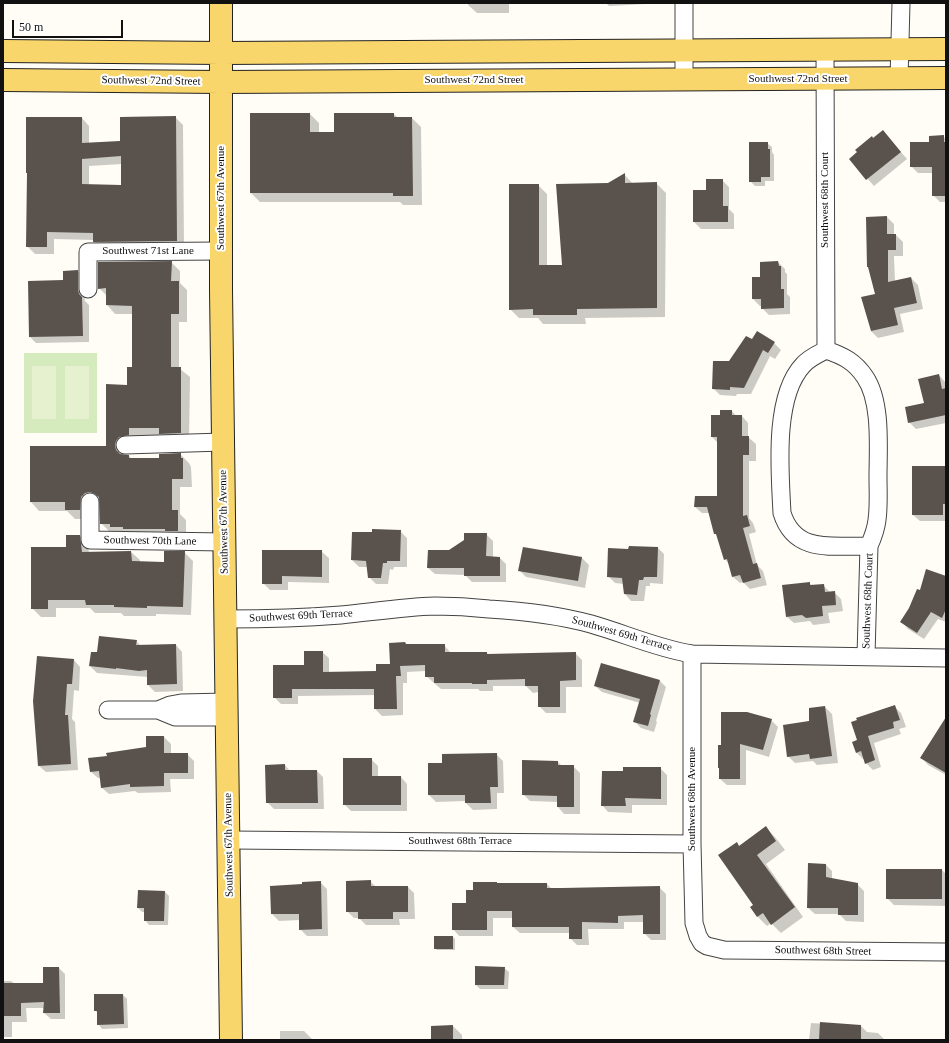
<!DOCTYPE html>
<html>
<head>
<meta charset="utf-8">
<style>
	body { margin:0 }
	#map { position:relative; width:949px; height:1043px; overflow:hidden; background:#fffdf5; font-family:"Times New Roman",serif }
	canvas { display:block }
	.frame { position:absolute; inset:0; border:4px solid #111; pointer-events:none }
	.scale { position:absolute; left:12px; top:20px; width:111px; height:18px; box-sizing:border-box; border:2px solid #111; border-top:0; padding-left:5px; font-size:12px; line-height:14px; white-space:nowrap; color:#111; -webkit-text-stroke:3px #fff; paint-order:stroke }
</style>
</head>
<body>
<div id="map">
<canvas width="949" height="1043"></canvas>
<div class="frame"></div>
<div class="scale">50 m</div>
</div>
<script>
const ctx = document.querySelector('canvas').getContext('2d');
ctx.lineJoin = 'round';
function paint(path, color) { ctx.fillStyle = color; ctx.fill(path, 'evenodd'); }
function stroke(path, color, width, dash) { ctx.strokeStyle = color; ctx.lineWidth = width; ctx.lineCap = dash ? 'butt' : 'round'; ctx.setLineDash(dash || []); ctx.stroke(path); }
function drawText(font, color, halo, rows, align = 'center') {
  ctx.font = font + ' "Times New Roman",serif'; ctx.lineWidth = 4; ctx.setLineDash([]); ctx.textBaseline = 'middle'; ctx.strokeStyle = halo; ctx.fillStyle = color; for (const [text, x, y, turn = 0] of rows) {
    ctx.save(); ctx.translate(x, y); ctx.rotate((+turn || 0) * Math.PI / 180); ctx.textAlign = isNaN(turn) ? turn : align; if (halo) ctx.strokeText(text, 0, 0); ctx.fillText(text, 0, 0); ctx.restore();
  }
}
paint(new Path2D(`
	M24,353H97V433H24Z`), '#d5ebbd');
paint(new Path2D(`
	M32,366H56V419H32Z
	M65,366H89V419H65Z`), '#e6f2cf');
paint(new Path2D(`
	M468,3H509V13H477L468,5Z
	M606,3H646V4L609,6Z
	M834,3H850V4H834Z
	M251,114H310L319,123V133H335L394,114L398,118H412L421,127L422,205H403L400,202H260L251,193Z
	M175,117L183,125L184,248L102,249L94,242V240L54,239V254H35L27,246L28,173L82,118L89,126V143L121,142ZM122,164V186L89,185V166Z
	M883,131L907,159L874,186L850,159Z
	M943,136L946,139V202H940L933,195V173H918L911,166L930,143Z
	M767,143L772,147V152L774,155V181H765V186H755L750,181Z
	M624,174L633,184L656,183L666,193L665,317L585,318L586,324H543L538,318H519L510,309L538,185L547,194V266H563L608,184Z
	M722,180L729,187V209L734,214V229H701L694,222L707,191Z
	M887,217L894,224V235H896L903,242V256H894L895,282L911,278L918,285L923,309L900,314L904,332L878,338L871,331Z
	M171,262L180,271V283L187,290V322H179V368L190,377L189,442L124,449L123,455L129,456L132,459H160L180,454L189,463L191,467L192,487H180V514L186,520V540L119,536L116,532H110L101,523L100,500L94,502L88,519H75L67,511H39L31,502L107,447L128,386L133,368V314H115L107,305V296L99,288Z
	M778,262L785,269V272L787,274V294L790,297V314L769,315L762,308V306H760L753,299V278H761Z
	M78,271L84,278V297L85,301L89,305V342L36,343L30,337L64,281Z
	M752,341L774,343L781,350L775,359L770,356L751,394H737L736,396L720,395L713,388L730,362Z
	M939,375L945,382L946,385V423L916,429L909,422L925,404Z
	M732,411L736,416H742L748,423V437L756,444V461H749V518L753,523L756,532L749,534L757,565L763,571L767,585L750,589L743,582L740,583L733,577L729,564L725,559L718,536L715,534L710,513H702L695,507L718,497V443L712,437L721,416Z
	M946,467V521H920L913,515Z
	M400,531L407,538V567H394L393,570L390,569L388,584H376L369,577L368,567H359L352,560L373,533Z
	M486,534L493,541V557L500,558L506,564V582H472L465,575L435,574L428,568L449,551Z
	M80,536L88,545L89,553L131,552L140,560V563H165L184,552L193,561L191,615L156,614V616H124L121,613H95L90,608H56V617H41L32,608L67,548Z
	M523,548L582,558L589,565L585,588L526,577L519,570Z
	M658,548L664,554L663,584L650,583V586H646L644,601H631L625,594L624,584L615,583L608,576L629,550Z
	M263,551L322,552L329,558V583L288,582V590H270L263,583Z
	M946,577V622L938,619L924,639L908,629L902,622L921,591Z
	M809,583L813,586L823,585L830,592H834L841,599L843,611L828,613L830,623L813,625L810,621L794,623L787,617Z
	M136,641L141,646L176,645L182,652L183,691L155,692L148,685V677L97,673L90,666L98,654Z
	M390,644L444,645L451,653H487L489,655L575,653L582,660V687H566V713H546L539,706V692L533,693L526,686H493V691H480L478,689H441L426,676V671L407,672V683H403V715L382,716L375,709V695L298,696V704H281L274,697L305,666L322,652L329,658V673L377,672L391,665Z
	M74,660L80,667L79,691L74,690L72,719L75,722L78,770L46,772L39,766Z
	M660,681L666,687L656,721L657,722L654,732L641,728L634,721L640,703L602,692L595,686Z
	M894,706L901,713L906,727L899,729L901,734L874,743L881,767L873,770L866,763L864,759H863L856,752L858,740L859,721Z
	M825,707L832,714L838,763L817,765L813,761L795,763L788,756L810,722Z
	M771,720L778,727L769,757L746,750V785H727L720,779V769L719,768L722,746Z
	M946,725V775L928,765L922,758Z
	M164,737L171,744V754H187L194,761V779H170L171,792L138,793L135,791L109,794L102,788L101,778H98L91,772L148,748Z
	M496,754L503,761L504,793H497V809L473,810L466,803V801L436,802L429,795L443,764Z
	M371,759L378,766V777H401L407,784V811H351L344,804Z
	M558,762L562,766H573L580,773V814H564L558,807V802L530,801L523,794Z
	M285,765L290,771H317L323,777L324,809H274L267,802Z
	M660,768L667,775V805H632V813L608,812L602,805L624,772Z
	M766,828L775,837L785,850L766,864L803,917L781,933L771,923L767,926L758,917L751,907L755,905L736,843L739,846Z
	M826,865L832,871V879L857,884L864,891V922L846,921L839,914H815L808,908Z
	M887,870H942L946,874V906L894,905L887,898Z
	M370,881L376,887H408L414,893L415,919H399L400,925H366L359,918H354L347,911Z
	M320,882L327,889L328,936H307L300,929V920L279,921L272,914L303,885Z
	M498,884H547L552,889L659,887L666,894V940H651L644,933V922H624V929H588L589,945H577L570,938V933H520L513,927V918H493V936H459L453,929L474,891Z
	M165,892L169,896L168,925H149L145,920V912H142L138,908Z
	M453,937L455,939V950H437L435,948Z
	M59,968L65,974V1019H51L44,1013V1008H26L27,1022H12V1037H3V981H11L15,984H44Z
	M504,968L509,972L508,989H480L476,985Z
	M123,995L127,999L128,1028L102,1029L98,1024V1013L95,1010Z
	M811,1023L861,1026L867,1032L878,1033L885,1040H809Z
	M453,1026L462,1035V1040H432Z
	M280,1031H304L313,1040H280Z`), '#0003');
paint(new Path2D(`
	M250,113H310V132H334V113H394V117H412L413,196H393V193H250Z
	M176,116L177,241L93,242V233L47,232V247H26L27,173H26V117H82V143L120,141V117ZM121,156V185L82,184V159Z
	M883,130L901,152L866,180L849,159L857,152L855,150L872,136L873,138Z
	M944,135V142H946V196H932V167H910V142H929V136Z
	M749,142H768V149H770V177H761V182H749Z
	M625,173V183L657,182V308L577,309V315H533V309L509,310V184H539V265H562L556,184L608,183Z
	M706,179H723V206H728V222H693V190H706Z
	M887,216V234H896V250H888V282L911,277L917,303L894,308L898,325L871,331L861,297L875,294L868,267H867L866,217Z
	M172,261L171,281H179V314H171V367H181V433L159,434V428H129V435L119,437L116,441L115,445L116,450L120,454L129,455V458H159V454L181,453V458H183V479H172V510H178V531H165V529H123V527H110V524H100L99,497L95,494L90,492L85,493L81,497L80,510H65V502H30V446H106V384L127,385V367H132V306L106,305V288L98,289V262Z
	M778,261L779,266H781V289H784V308L761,309V299H752V277H760V262Z
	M78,270V289L79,294L82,297L83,336L29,337L28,281L63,280V271Z
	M757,331L775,342L768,353L763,350L744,388L730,387V390L712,389L713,361H729L746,336L752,339Z
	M939,374L942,389L946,388V415L908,423L905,407L924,403L918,379Z
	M720,410H732V415H742V436H749V455H743V516L747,515L750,526L743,528L753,564L757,563L761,578L743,583L740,575L732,577L727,559L724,560L716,534H714L707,507H694L695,496H717V437H711V415H720Z
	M912,466H946V504H943V515H912Z
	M372,529L401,530L400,561H387V563H383L381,578H368L366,561L351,560L352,532H372Z
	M464,533H487L486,556L500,557V576H464V568H427L428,550H449L464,540Z
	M66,535H80L82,552L131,551L132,561L164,562V551H185L183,607L147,606V608L114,607V605H86L85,600H48V609H31V547H66Z
	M629,546L658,547L657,577H644L643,580H639L637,595L624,594L622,578L607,577L608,548L628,549Z
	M523,547L582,557L578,581L518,571Z
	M262,550H322V577L282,576V584H262Z
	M926,569L946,576V609L942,618L931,612L917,633L900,622L909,608L917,589L920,590Z
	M810,582V585L824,584L825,592L835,591L836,605L822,606L823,616L806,618L802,615L786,617L782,585Z
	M99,636L137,640L136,645L176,644L177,684L147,685V670L139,671L116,668V669L89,666L91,652H97Z
	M405,642L406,644H445V652H487V654L576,652V680L560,681V707H538V686H525V679L487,680V684H472V683H434V677H425V665L400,666L401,676H396L397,709H374V689H292V698H273V665H304V651H323V672L376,671V664H390L389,643Z
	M37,656L74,659L72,684H67L65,715H68L71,764L38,766L33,701Z
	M601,663L660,680L650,714L651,715L648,726L633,722L640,699L594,686Z
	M895,705L900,720L893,722L894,728L868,736L875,760L865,764L861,751L856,753L852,742L857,740L851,722L857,720L856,718Z
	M825,706L832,756L810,759L809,754L787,757L783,725L809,721V708Z
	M721,712H747L772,719L763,750L740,744V779H719V768H718V745H721Z
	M946,717V773L920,758Z
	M146,736H164V753H188V773H164V786L130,787V784L101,788L99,771L90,772L88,758L107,756L106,753L146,747Z
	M497,753L498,787H490L491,803H465V795H428V763H442V754Z
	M343,758H372V776H401V805H343Z
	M522,760L558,761V765H574V807H557V796L522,795Z
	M285,764V770H317L318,803H266L265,765Z
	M623,767H661V799L625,798L626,806H601L602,771H623Z
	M766,826L776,841L757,855L795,907L771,925L763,913L757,917L750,907L753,905L718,855L737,842L739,846Z
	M808,863L826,864V877L858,883V915H838V908H807Z
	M886,869H942V899H886Z
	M371,880V886H408V912H393V919H358V912H346V881Z
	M321,881L322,929L299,930V914H271L270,886L302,884V882Z
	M473,882H497V883H547V888H562L660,886V934H643V915L618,916V923L582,922V939H569V927H512V911H487V930H452V903H466V890H473Z
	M138,890L165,891L164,921H144V908H137Z
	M434,936H453V949H434Z
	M475,966L505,967L504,985H475Z
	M43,967H59L60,1013H43L44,1002L21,1003V1016H3V983H43Z
	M94,994H123L124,1024L97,1025V1011H94Z
	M820,1022L861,1025V1040H819Z
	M453,1025V1040H431V1026Z`), '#5a524d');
const minor = new Path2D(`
	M825,49L826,350C818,354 809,358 803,365C773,397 780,472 782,513C795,555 834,545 869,546
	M684,79V3
	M899,79L901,3
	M88,289V252L221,251
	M826,350C844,356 855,362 865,377C882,402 878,448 878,477C878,491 879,506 877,520C876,529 873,537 869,546L866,656
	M125,445L223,442
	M90,502V540L225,542
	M226,619C265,619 303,618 341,615C372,612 403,607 435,606C453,606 471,607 489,609C523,611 558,615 591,624C623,633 659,649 692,654L946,658
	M692,654V844L694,923L698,936L702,943L707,946L724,950L946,952
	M108,710H158L170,705L181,703L227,702
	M158,710L175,717H227
	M229,840L692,844`);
const major = new Path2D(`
	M221,3V290L231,1040
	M3,51L221,53L946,49
	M3,80L221,82L946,78`);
stroke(minor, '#444', 19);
stroke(major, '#222', 24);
stroke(minor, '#fff', 17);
stroke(major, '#f9d66b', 22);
drawText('11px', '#111', '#fff', [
	["Southwest 72nd Street",798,79],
	["Southwest 72nd Street",474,80],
	["Southwest 72nd Street",151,81,1],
	["Southwest 67th Avenue",221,198,-90],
	["Southwest 68th Court",825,200,-90],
	["Southwest 71st Lane",148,251],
	["Southwest 67th Avenue",224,522,-91],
	["Southwest 70th Lane",150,541,1],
	["Southwest 68th Court",868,601,-88],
	["Southwest 69th Terrace",301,616,-3],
	["Southwest 69th Terrace",622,634,16],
	["Southwest 68th Avenue",692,799,-90],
	["Southwest 68th Terrace",460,841],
	["Southwest 67th Avenue",229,845,-91],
	["Southwest 68th Street",823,951,1]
]);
</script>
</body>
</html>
